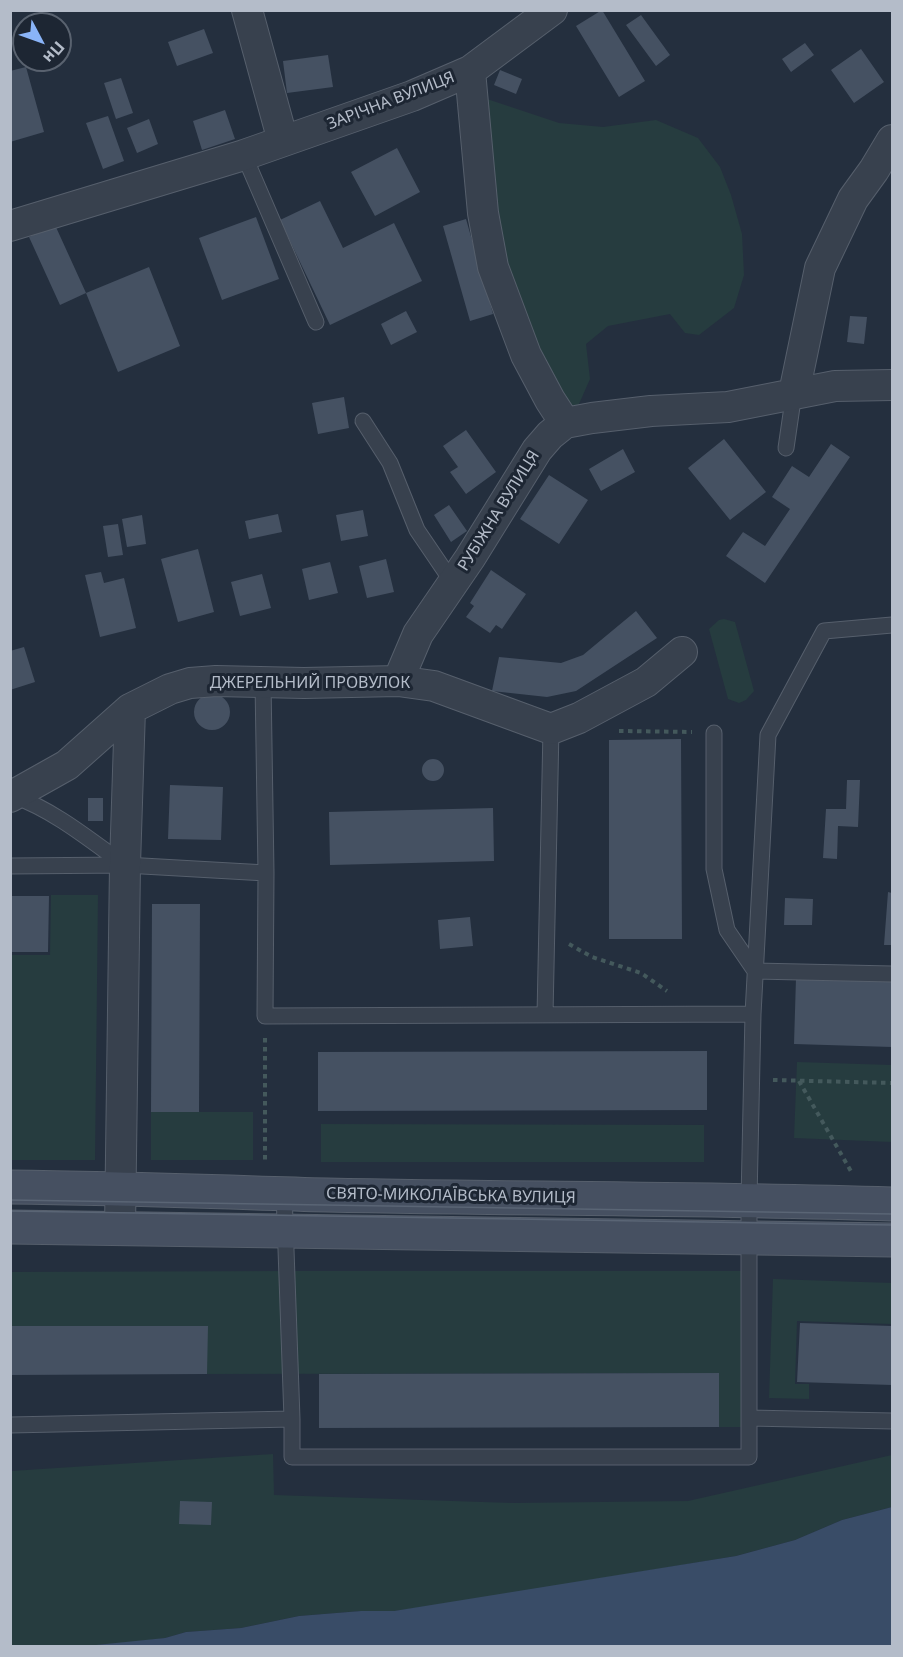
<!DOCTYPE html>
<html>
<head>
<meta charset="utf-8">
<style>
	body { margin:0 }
	#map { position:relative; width:903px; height:1657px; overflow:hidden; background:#242f3e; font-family:"Noto Sans",sans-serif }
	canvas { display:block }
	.frame { position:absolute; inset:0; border:12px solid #b4bcc9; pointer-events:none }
	.north { position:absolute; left:12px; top:12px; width:60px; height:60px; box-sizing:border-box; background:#1d2633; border:2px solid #59626f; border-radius:50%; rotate:131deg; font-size:16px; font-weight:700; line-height:24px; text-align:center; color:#b4bcc9 }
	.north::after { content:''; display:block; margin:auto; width:21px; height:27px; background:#8ab4f8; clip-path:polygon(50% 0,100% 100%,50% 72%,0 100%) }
</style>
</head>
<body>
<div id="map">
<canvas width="903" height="1657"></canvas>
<div class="frame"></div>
<div class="north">Пн</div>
</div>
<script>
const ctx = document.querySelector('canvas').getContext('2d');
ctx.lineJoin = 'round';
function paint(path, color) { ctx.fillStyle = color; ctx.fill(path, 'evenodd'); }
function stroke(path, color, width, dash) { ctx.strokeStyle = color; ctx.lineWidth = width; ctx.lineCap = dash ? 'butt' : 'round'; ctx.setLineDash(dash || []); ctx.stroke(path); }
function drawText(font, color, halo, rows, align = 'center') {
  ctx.font = font + ' "Noto Sans",sans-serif'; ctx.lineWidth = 6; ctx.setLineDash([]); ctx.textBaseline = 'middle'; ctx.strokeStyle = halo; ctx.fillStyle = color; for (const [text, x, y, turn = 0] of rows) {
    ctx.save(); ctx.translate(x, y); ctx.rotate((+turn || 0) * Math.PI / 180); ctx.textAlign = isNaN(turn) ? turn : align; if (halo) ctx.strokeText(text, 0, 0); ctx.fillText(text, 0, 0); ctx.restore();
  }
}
paint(new Path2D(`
	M472,94L559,123L603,127L656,120L698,138L720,167L731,195L742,234L744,275L734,308L699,335L685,333L670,314L608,326L586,344L590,379L579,404L566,411L526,355Z
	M724,619L735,622L754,691L746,700L739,703L728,699L709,629L719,620Z
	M51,895H98L95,1160H11V955H50Z
	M797,1062L892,1065V1142L794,1138Z
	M151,1112H253V1160H151Z
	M321,1124L704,1125V1162H321Z
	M287,1271H744V1427H719V1373L207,1374V1326H11L10,1272Z
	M773,1279L892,1283V1324L797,1321L795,1384H809V1399L769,1398Z
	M273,1454L274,1495L512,1503L688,1501L892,1455V1507L842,1520L795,1540L736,1556L447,1604L394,1611H361L299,1616L241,1628L186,1632L165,1638L137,1642L86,1646H11V1471Z`), '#263c3f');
paint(new Path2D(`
	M892,1507V1646H86L165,1638L186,1632L241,1628L299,1616L361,1611H394L736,1556L795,1540L842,1520Z`), '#394c67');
paint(new Path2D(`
	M602,10L645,81L619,97L576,26Z
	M641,15L670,55L656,66L626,25Z
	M204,29L213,53L177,66L168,42Z
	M805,43L814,55L791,72L782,59Z
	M861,49L884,82L854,103L831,70Z
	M328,55L333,87L287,93L283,61Z
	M26,67L44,132L10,142V71Z
	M500,70L522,79L516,94L494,85Z
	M121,78L133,113L116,119L104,83Z
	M225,110L235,139L202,150L193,121Z
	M108,116L124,161L103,169L86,123Z
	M149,119L158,144L137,153L127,128Z
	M397,148L420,192L375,216L351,172Z
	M320,201L343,248L394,223L422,281L330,325L280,220Z
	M256,217L279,279L222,300L199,238Z
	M466,219L493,314L470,321L443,226Z
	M55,225L86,293L60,305L29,237Z
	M149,267L180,346L118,372L86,293Z
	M406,311L417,332L391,345L381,324Z
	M850,316L867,317L864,344L847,342Z
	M344,397L349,428L318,434L312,403Z
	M466,430L496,472L466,494L450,472L458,467L443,446Z
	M724,439L766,492L730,520L688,468Z
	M831,444L850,457L765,583L726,556L743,532L765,546L790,509L772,497L792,466L809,477Z
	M623,449L635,472L601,491L589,469Z
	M549,475L588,500L559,544L520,519Z
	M449,505L467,531L451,542L434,515Z
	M363,510L368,536L341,541L336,515Z
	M278,514L282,532L249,539L245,521Z
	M142,515L146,544L127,547L122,519Z
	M118,524L123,555L108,557L103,526Z
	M198,549L214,612L178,622L161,559Z
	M386,559L394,592L367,598L359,566Z
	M330,562L338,593L309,600L302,569Z
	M491,570L526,594L502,629L496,625L490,633L466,617L474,606L470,603Z
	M101,572L104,583L124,578L136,628L100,637L85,575Z
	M262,574L271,608L240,616L231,582Z
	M636,611L657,638L576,691L547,697L492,691L499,657L561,663L583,655Z
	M24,647L35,682L10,690V651Z
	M194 712a18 18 0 1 1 36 0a18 18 0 1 1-36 0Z
	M681,739L682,939H609V740Z
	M422 770a11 11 0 1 1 22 0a11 11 0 1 1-22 0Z
	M847,780H860L858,827L838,826L837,859L823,858L826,809H846Z
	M170,785L223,787L221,840L168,839Z
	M88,798H103V821H88Z
	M493,808L494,861L330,865L329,812Z
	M888,892L892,893V945H884Z
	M10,896H49L48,952H10Z
	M785,898L813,899L812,925H784Z
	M152,904H200L199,1112H151Z
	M470,917L473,946L440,949L438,920Z
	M796,978L892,981V1047L794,1044Z
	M707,1051V1110L318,1111V1052Z
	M800,1323L892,1326V1385L797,1382Z
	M10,1326H208L207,1374L10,1375Z
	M719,1373V1427L319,1428V1374Z
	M180,1501L212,1502L211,1525L179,1524Z`), '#455162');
const lane = new Path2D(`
	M244,155L316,322
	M363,421L390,463L417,530L453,583
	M786,448L794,393
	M263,682L266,873
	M714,733V869L727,930L755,971
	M14,796C55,811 90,840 125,865
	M10,866L125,865L266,873L265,1016L753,1014
	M755,971L892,974
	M545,1015L551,729
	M284,1193L292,1419
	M749,1418L892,1421
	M10,1425L292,1419V1457H749V1200L753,1014L768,735L824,631L892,625`);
const street = new Path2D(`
	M247,10L283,141
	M470,71L483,213L493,267L526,355L550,400L565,423
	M10,226L244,155L412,96L470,71L552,10
	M794,393L820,268L853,199L874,170L892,140
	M398,681L418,634L470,558L537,450L550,435L565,423L592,418L651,411L728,407L835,386L892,385
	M10,797L67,765L130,709L170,689L190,683L216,681L304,683L398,681L434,686L551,729L579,718L646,682L682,652
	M120,1228L125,865L130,709`);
const secondary = new Path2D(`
	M10,1187C116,1188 222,1192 327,1195C516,1199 704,1198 892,1204
	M10,1227L892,1240`);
stroke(lane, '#565f6c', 17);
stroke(street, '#565f6c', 32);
stroke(secondary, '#565f6c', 35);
stroke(new Path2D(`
	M619,731L692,732
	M569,944L592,957L641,973L667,991
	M265,1038V1162
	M773,1080L892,1083
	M799,1081L852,1173`), '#44595c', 4, [4.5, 4.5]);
stroke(lane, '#38414e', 15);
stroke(street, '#38414e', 30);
stroke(secondary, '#465061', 33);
stroke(new Path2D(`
	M10,1200L892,1214
	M10,1211L892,1225`), '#5a6575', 1.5);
drawText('16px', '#b4bcc9', '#1d2633', [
	["ЗАРІЧНА ВУЛИЦЯ",391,101,-21],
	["РУБІЖНА ВУЛИЦЯ",499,511,-58],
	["ДЖЕРЕЛЬНИЙ ПРОВУЛОК",310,683],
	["СВЯТО-МИКОЛАЇВСЬКА ВУЛИЦЯ",451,1196,1]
]);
</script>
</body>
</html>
